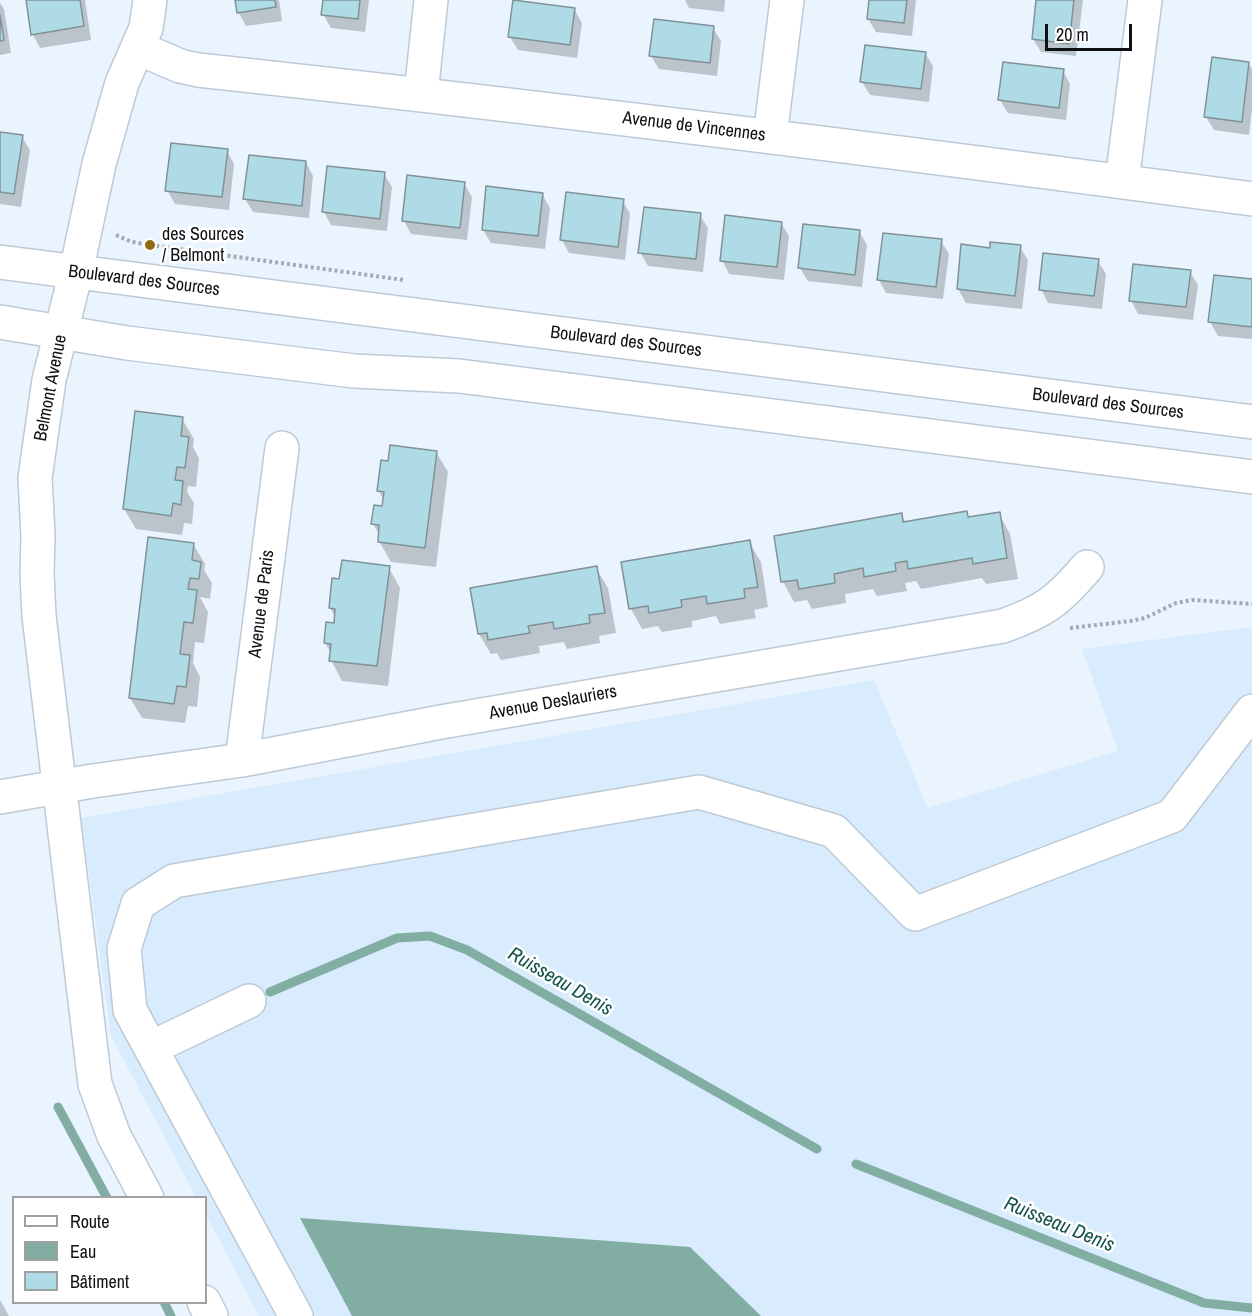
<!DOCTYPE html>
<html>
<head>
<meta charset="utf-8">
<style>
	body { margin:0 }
	#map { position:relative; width:1252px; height:1316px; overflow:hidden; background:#eaf4fe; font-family:"Archivo Narrow",sans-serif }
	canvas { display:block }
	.legend { position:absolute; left:12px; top:1196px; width:195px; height:108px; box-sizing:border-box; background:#fff; border:2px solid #9ea0a1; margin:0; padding:8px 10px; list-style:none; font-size:18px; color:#0d1115 }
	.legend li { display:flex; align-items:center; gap:12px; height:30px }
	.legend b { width:30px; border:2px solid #9ea0a1 }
	.scale { position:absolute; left:1045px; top:24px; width:87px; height:27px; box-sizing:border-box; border:3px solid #0d1115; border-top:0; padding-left:8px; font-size:18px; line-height:21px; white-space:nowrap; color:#0d1115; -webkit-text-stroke:4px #fff; paint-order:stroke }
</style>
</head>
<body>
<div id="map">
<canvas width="1252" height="1316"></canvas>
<ul class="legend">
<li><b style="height:8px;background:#fff"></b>Route</li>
<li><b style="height:16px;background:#81ada3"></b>Eau</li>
<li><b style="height:16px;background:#aedbe6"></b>Bâtiment</li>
</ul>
<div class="scale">20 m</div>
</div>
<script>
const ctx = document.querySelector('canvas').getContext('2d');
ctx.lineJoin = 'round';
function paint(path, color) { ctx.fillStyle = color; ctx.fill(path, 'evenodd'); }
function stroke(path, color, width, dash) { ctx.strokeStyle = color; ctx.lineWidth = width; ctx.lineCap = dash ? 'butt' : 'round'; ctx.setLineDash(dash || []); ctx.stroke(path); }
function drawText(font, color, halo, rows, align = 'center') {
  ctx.font = font + ' "Archivo Narrow",sans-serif'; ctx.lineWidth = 5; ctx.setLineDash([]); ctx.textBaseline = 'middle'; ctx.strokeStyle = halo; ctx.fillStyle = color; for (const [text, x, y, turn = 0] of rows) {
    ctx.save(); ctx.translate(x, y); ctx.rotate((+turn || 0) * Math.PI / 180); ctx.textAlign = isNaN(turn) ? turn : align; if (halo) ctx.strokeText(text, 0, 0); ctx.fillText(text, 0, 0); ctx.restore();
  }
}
paint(new Path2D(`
	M1252,627V1316H259L206,1215V1198L196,1197L111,1036L81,818L874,680L928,808L1118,751L1082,649Z`), '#d9ecfd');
paint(new Path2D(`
	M300,1218L690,1247L761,1316H352Z`), '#81ada3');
paint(new Path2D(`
	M27,0H85L91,40L40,48L33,35Z
	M237,0H279L282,21L246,26L239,13Z
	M325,0H369L365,32L331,28L323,14Z
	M685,0H725L724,12L689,8Z
	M871,0H916L912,36L876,32L868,19Z
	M1038,0H1083L1076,56L1041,52L1033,39Z
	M0,3L4,9L11,53L0,55Z
	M574,9L582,23L577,58L518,50L510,37Z
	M713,28L721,41L717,76L659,69L651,56Z
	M925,53L933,66L929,102L870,95L862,82Z
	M1248,63L1252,69V109L1249,135L1214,130L1206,117Z
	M1063,71L1070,84L1066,120L1008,113L1000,100Z
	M0,134L22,137L30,150L21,207L0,204Z
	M227,151L234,164L229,210L175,204L167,190Z
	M306,162L313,176L309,218L253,212L245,199Z
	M384,174L392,187L387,231L331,225L324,212Z
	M464,183L472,197L467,240L411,234L404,221Z
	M542,194L550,208L545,249L491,243L483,230Z
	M623,201L630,214L625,260L569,253L562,240Z
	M700,215L708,228L703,272L648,266L640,252Z
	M781,223L789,236L784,280L729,274L722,260Z
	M859,231L867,245L862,287L808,281L800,268Z
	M941,241L949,254L943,299L886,293L879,280Z
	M1020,247L1028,260L1022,309L966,303L958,289L991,249Z
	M1098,261L1106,274L1102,309L1048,303L1041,289Z
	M1190,272L1198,285L1193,320L1138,314L1131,300Z
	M1252,280V339L1218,336L1210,322Z
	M182,419L194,439L193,447L199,458L196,487L188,486L187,492L194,503L192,524L184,523L182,535L136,529L124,509Z
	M436,452L448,472L436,567L391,562L379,541L380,536L373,524L383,508L384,501L379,491Z
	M966,513L970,519L999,514L1010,534L1018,579L986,584L982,578L921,589L916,581L905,583L907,591L877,596L873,589L845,594L846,603L812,609L807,600L794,602L783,582L775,537L901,515L906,523Z
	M749,542L761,562L768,607L754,610L756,618L720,624L716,616L692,621V627L662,632L658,626L642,629L631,609Z
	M193,544L205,564L204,570L212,583L210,599L200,597L208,612L204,643L195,642L193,663L200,677L197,707L188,706L185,723L142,718L130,698Z
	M389,568L400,588L388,686L342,681L331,660V653L325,643L335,625L336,618L330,608L340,580Z
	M596,568L608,588L616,633L599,636L600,643L567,649L564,642L539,646L540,653L501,660L497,653L491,654L479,634Z
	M0,1300L9,1316H0Z`), '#0003');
stroke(new Path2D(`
	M270,992L397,938L430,936L467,950L817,1149
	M58,1107L107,1198
	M856,1164L1204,1303L1252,1308
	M164,1302L171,1316`), '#81ada3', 9);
const building = new Path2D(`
	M26,0H80L84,26L31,35Z
	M235,0H275L276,7L237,13Z
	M323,0H360L358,19L321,15Z
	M513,0L575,8L570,45L508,37Z
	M869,0H907L904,23L867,19Z
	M1036,0H1074L1069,44L1032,39Z
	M0,15L4,40L0,41Z
	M654,19L714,26L710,63L649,56Z
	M865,45L926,52L921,89L860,82Z
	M1212,57L1249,62L1242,122L1204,117Z
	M1003,62L1064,69L1059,108L998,100Z
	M0,132L23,135L14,194L0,192Z
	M171,143L228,149L222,197L165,191Z
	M249,155L306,161L302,206L243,199Z
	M327,166L385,172L380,219L322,212Z
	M407,175L465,182L460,228L402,221Z
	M486,186L543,193L538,236L482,230Z
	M566,192L624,199L618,247L560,240Z
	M644,207L701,213L696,259L638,253Z
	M725,215L782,222L777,267L720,261Z
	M803,224L860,230L855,275L798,268Z
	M883,233L942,239L936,287L877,280Z
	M990,242L1021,245L1015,296L957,289L961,244L990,248Z
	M1043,253L1099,259L1094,296L1039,290Z
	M1133,264L1191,270L1186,307L1129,301Z
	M1214,275L1252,279V327L1208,322Z
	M135,411L183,417L181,436L189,437L185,468L177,467L175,480L183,481L181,505L173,503L171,516L123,509Z
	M390,445L437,451L425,548L378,542L379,525L371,524L374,505L382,506L384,492L377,491L381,460L388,461Z
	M967,511L968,517L1000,512L1007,558L973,564L972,558L908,569L907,561L895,563L896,571L864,577L863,568L834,574L835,583L799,589L797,580L781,582L774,536L902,513L903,522Z
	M148,537L194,543L192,560L201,562L199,579L190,578L188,589L197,590L193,623L184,622L180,654L190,655L186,687L177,686L174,704L129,698Z
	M750,540L758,587L744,589L745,598L707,604L706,596L681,600L682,607L649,613L648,606L629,609L621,562Z
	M342,560L390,566L377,666L329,661L331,644L324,643L326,622L334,623L335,609L329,608L332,578L339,579Z
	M597,566L605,613L589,615L590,623L554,629L553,622L528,626L530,633L488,640L487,633L478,634L470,588Z`);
paint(building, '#aedbe6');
stroke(building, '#809296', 1.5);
const minor = new Path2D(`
	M138,48L180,66L198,70C550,108 901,152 1252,199
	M421,94L431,0
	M770,137L787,0
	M1122,181L1145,0
	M242,760L282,448
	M0,797L93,781L242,760L441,722L1003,626C1045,611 1058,601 1087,567
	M151,1048L249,1001
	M147,1198L114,1136L95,1084L39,616L37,574L38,535L35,478L49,380L76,272L99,164L122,83L146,28L150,0
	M204,1302L211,1316
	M296,1316L130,1010L124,949L138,904L174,881L699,792L834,831L915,914L1172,816L1252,711`);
const major = new Path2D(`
	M0,262L1252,422
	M0,322L127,343L354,371L459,376L1252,477`);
stroke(minor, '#bdcad5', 36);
stroke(major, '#bdcad5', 36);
stroke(new Path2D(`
	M116,235L132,242L150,245L404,280
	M1070,628L1131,621L1145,618L1176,603L1192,600L1252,604`), '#a2abb3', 4, [3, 3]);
stroke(minor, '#fff', 33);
stroke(major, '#fff', 33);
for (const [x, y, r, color] of [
	[150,245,6,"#906910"]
]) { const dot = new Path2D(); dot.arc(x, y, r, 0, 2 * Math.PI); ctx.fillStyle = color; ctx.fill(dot); stroke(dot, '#fff', 2); }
drawText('18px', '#0d1115', '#fff', [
	["Avenue de Vincennes",694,127,7],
	["Boulevard des Sources",144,281,7],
	["Boulevard des Sources",626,342,7],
	["Belmont Avenue",51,388,-79],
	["Boulevard des Sources",1108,404,7],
	["Avenue de Paris",262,604,-83],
	["Avenue Deslauriers",553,703,-10]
]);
drawText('18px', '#0d1115', '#fff', [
	["des Sources",162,235],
	["/ Belmont",162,256]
], 'left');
drawText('italic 20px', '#155349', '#fff', [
	["Ruisseau Denis",560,982,30],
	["Ruisseau Denis",1059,1225,22]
]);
</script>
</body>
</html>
